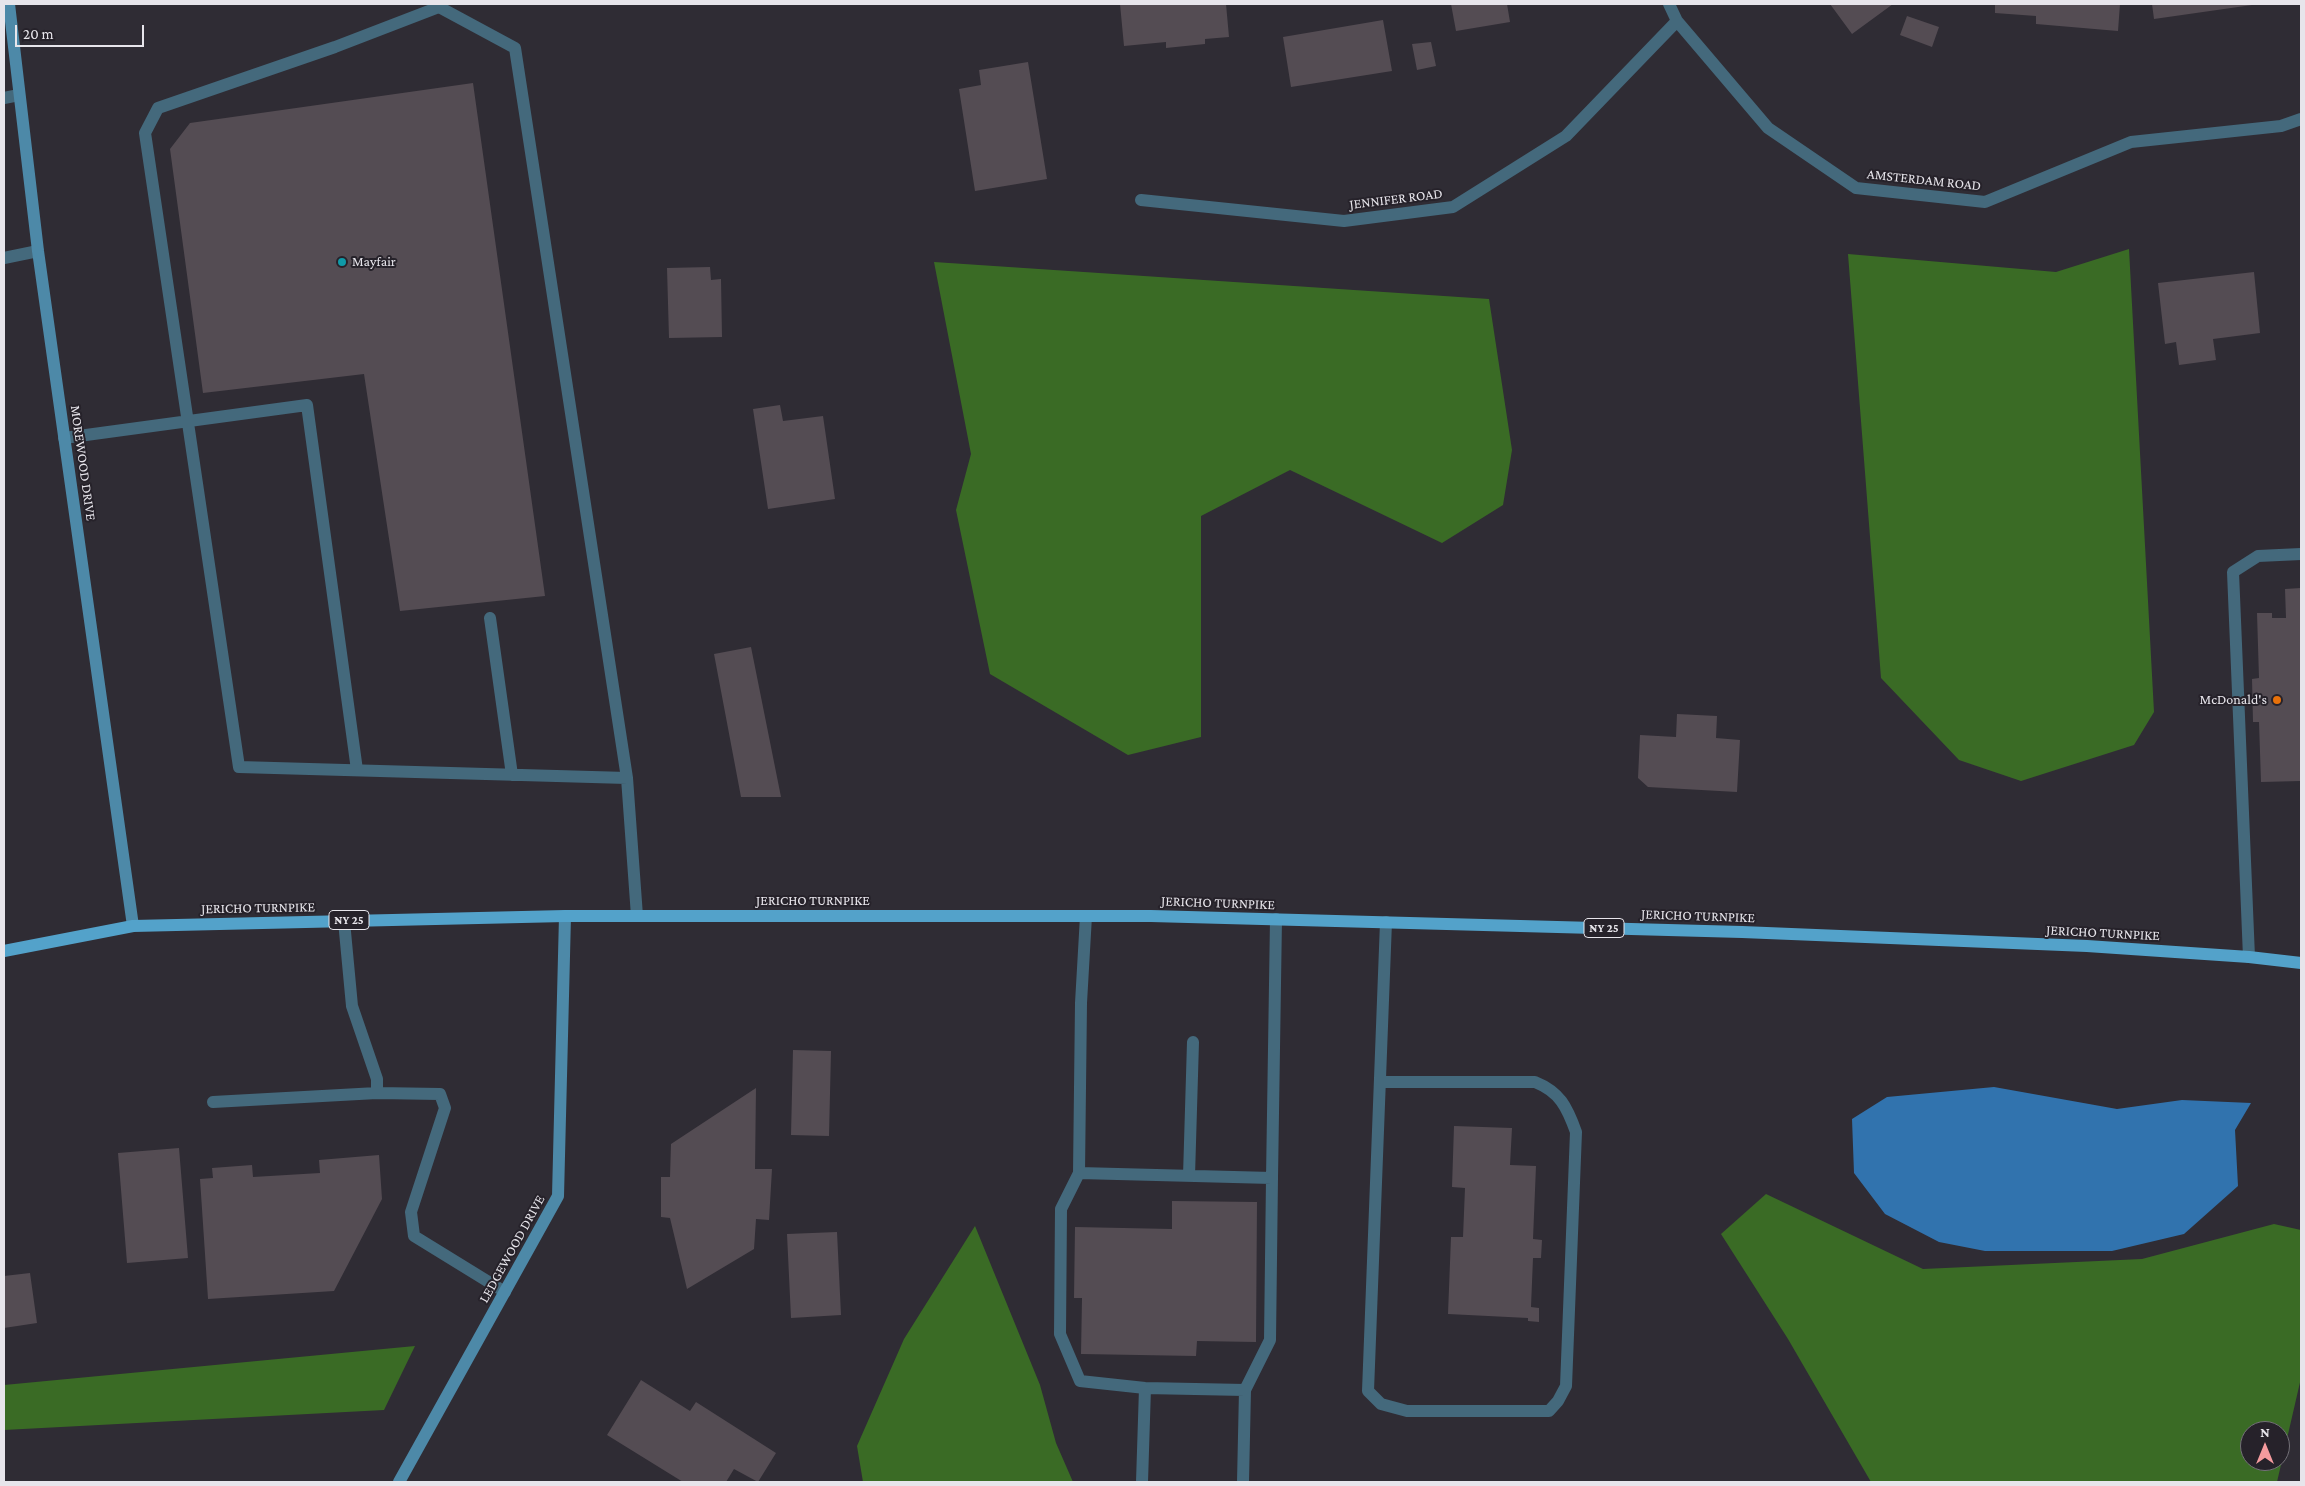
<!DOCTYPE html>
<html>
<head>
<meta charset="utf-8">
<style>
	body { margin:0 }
	#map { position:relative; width:2305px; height:1486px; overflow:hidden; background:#2f2c34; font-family:"Crimson Pro",serif }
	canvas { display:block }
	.frame { position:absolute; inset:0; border:5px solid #e7e5eb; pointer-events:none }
	.north { position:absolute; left:2240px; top:1421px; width:50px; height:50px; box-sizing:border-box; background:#26222a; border:1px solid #737077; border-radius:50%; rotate:0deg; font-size:14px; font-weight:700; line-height:20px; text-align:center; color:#e7e5eb }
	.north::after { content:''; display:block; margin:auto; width:18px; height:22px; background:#f59b9e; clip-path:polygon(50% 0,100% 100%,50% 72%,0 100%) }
	.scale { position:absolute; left:15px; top:25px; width:129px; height:22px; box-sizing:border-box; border:2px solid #e7e5eb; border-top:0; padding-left:6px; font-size:15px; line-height:18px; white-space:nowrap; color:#e7e5eb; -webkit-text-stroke:4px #26222a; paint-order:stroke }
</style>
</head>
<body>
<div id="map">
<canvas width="2305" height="1486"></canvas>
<div class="frame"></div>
<div class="north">N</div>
<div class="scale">20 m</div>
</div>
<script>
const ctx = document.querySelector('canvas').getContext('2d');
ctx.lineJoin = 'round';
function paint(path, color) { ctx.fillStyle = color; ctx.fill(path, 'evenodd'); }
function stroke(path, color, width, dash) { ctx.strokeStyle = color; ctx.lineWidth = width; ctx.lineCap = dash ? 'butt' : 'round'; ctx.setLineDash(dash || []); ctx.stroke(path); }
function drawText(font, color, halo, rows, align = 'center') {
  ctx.font = font + ' "Crimson Pro",serif'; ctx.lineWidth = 4; ctx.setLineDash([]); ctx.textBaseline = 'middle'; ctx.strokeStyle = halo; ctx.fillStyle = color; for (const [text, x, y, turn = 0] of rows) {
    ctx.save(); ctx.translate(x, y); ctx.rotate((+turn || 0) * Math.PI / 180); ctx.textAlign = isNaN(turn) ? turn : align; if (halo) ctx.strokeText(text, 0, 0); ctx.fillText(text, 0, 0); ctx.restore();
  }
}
paint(new Path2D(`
	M2129,249L2154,712L2134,745L2021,781L1959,760L1881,678L1848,254L2056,272Z
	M934,262L1489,299L1512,450L1503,505L1442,543L1290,470L1201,516V737L1128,755L990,674L956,510L971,454Z
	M1766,1194L1923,1269L2142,1259L2274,1224L2301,1230V1378L2277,1482H1871L1788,1339L1721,1234ZM2250,1431H2280V1461H2250Z
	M975,1226L1040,1385L1056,1443L1073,1482H863L857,1446L904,1339Z
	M415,1346L384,1410L4,1430V1385Z`), '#3a6b25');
paint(new Path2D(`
	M1994,1087L2117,1109L2182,1100L2251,1103L2235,1130L2238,1186L2184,1234L2112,1251H1985L1939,1242L1885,1214L1854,1173L1852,1119L1887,1097Z`), '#3173ae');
paint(new Path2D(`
	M1120,4H1226L1229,37L1205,39V44L1166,48V42L1124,46Z
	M1451,4H1507L1510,22L1456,31Z
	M1830,4H1893L1852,34Z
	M1995,4H2120L2118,31L2036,24V16L1995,13Z
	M2152,4H2252V5L2154,19Z
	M1907,16L1939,27L1932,47L1900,35Z
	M1383,20L1392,71L1291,87L1283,37Z
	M1431,42L1436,66L1417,70L1412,44Z
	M1028,62L1047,179L975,191L959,89L981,85L979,70Z
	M473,83L545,596L400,611L364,374L203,393L170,149L190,123Z
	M710,267L711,280L721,279L722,337L669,338L667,268Z
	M2254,272L2260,333L2213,339L2216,360L2179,365L2176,342L2165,344L2158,283Z
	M780,405L783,421L823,416L835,499L768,509L753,409Z
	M2301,588V781L2261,782L2259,722H2253L2252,679L2259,678L2257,613H2272V618H2286L2285,589Z
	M751,647L781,797H741L714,654Z
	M1677,714L1717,716L1716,738L1740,740L1737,792L1648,787L1638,778L1640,735L1676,737Z
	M793,1050L831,1051L829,1136L791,1135Z
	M756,1088L755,1169H772L769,1220L756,1219L754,1249L687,1289L670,1218L661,1217V1177H670L671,1144Z
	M1454,1126L1512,1128L1510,1165L1536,1166L1533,1239L1542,1240L1541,1258H1533L1531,1307L1539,1308V1322L1528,1321V1318L1448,1314L1451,1237H1463L1465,1188L1452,1187Z
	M179,1148L188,1258L127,1263L118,1153Z
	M379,1155L382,1199L334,1291L208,1299L200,1179L213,1178L212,1168L252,1165L253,1177L320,1173L319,1160Z
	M1172,1201L1257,1202L1256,1342L1197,1341L1196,1356L1081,1354L1082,1298H1074L1075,1227L1172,1229Z
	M837,1232L841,1315L791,1318L787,1234Z
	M30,1273L37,1323L4,1328V1276Z
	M641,1380L690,1411L696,1402L776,1453L758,1482L734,1469L726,1482H683L607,1435Z`), '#544c53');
stroke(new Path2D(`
	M439,7L515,48L627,778L239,767L145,133L158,108L335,47Z
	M4,258L38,251
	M64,438L307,405L357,770
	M490,618L512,775
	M627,778L637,916
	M1086,916L1081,1003L1079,1173L1272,1178L1276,919
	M2249,957L2233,572L2258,556L2301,554
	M1380,1082H1535C1560,1092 1567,1107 1576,1132L1566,1386L1558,1401L1549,1411H1407L1381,1404L1368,1391C1374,1235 1380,1078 1386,922
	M377,1093L440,1094L445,1108L411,1212L414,1236L505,1292
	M213,1102L377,1093V1079L352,1006L344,921
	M1079,1173L1061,1209L1060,1334L1080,1381L1145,1388L1245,1390
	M1189,1176L1193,1042
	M1142,1482L1145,1388
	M1243,1482L1245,1390L1270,1340L1272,1178`), '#44697c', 12);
stroke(new Path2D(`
	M1669,4L1677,21L1768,128L1856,188L1985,202L2131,142L2281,126L2301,119
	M4,98L19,95
	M1141,200L1344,221L1453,207L1566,136L1677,21`), '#44697c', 12);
stroke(new Path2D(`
	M9,4L38,251L133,926
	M399,1482L558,1196L565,916`), '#4d89a8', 12);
stroke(new Path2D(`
	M4,951L133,926L565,916H1151L1742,932L2087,946L2249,957L2301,963`), '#53a2ca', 12);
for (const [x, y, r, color] of [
	[342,262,5,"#0f9aa8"],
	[2277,700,5,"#e8710a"]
]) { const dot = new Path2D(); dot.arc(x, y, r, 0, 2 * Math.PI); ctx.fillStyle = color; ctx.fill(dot); stroke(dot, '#26222a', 2); }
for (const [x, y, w] of [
	[349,920,40],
	[1604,928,40]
]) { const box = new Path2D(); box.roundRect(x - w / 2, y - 9.5, w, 19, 4); ctx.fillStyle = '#26222a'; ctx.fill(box); stroke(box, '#e7e5eb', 1); }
drawText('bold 12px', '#e7e5eb', null, [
	["NY 25",349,920],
	["NY 25",1604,928]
]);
drawText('14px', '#e7e5eb', '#26222a', [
	["AMSTERDAM ROAD",1924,180,6],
	["JENNIFER ROAD",1396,199,-7],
	["MOREWOOD DRIVE",83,463,82],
	["JERICHO TURNPIKE",813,901],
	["JERICHO TURNPIKE",1218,903,2],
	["JERICHO TURNPIKE",258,908,-1],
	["JERICHO TURNPIKE",1698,916,2],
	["JERICHO TURNPIKE",2103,933,3],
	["LEDGEWOOD DRIVE",512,1249,-61]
]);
drawText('14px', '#e7e5eb', '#26222a', [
	["Mayfair",352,262],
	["McDonald's",2267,700,"right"]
], 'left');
</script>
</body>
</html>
